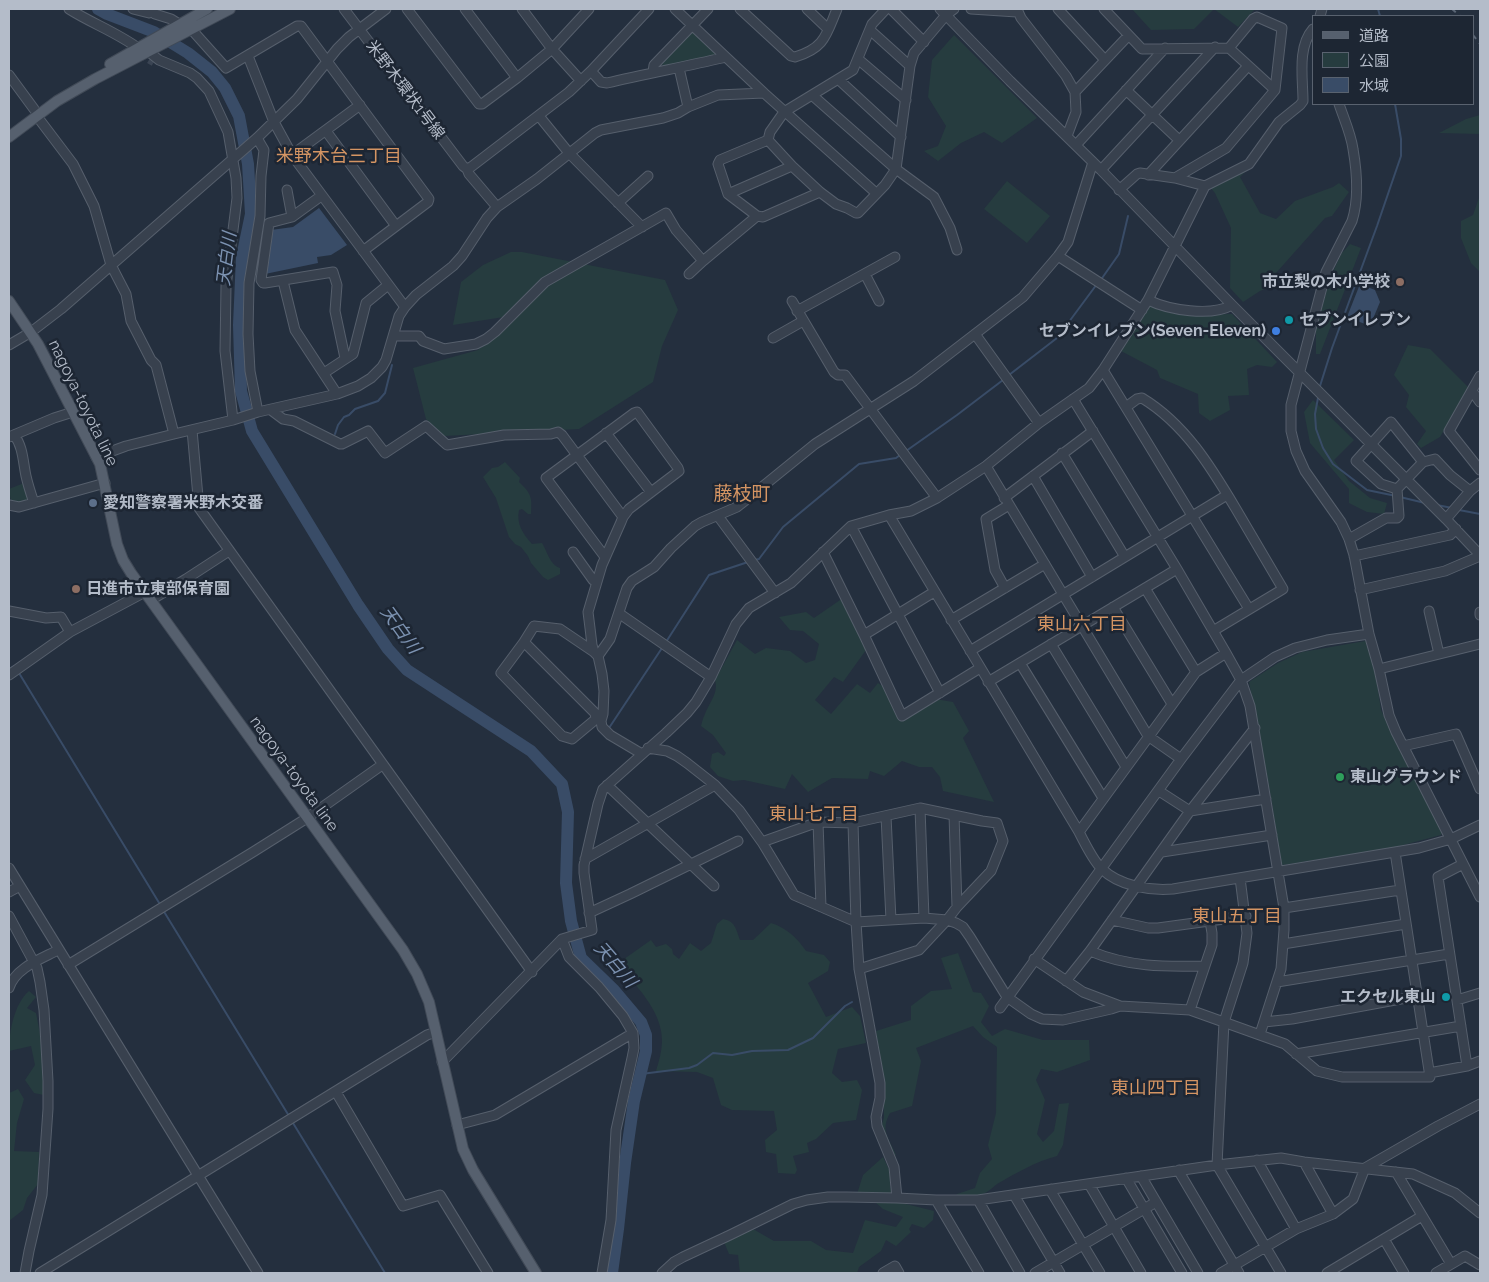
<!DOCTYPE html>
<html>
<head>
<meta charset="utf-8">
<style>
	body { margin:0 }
	#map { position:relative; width:1489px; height:1282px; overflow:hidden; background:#242f3e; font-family:Raleway,"Noto Sans JP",sans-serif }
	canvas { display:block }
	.frame { position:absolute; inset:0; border:10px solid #b4bcc9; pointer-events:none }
	.legend { position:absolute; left:1312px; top:15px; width:162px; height:90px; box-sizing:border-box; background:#1d2633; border:1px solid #59626f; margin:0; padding:6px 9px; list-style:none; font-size:15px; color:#b4bcc9 }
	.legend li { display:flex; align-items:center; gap:10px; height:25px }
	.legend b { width:25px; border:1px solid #59626f }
</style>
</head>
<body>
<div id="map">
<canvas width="1489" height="1282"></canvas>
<div class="frame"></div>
<ul class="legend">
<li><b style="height:6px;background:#56606e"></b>道路</li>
<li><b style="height:14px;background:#263c3f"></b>公園</li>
<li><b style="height:14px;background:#394c67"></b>水域</li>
</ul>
</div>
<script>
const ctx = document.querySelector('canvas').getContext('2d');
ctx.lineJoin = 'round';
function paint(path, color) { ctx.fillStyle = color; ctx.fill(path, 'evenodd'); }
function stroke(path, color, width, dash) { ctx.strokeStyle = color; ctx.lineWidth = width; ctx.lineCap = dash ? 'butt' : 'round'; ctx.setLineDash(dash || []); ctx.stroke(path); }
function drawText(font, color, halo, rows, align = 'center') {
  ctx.font = font + ' Raleway,"Noto Sans JP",sans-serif'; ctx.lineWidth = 5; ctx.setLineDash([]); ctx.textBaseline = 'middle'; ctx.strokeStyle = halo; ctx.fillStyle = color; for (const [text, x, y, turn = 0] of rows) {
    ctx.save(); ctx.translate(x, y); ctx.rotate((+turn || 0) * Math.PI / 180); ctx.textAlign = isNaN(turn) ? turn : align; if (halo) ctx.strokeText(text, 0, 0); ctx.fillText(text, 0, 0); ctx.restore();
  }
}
paint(new Path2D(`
	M1132,9H1214L1194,29L1151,30Z
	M1214,9H1255L1238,27Z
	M694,31L717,54L715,56L663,67L662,62L691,32Z
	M954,35L1037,118L1002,143L984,132L961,143L938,161L924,151L938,146L946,126L928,97L932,60Z
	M1480,115V134L1439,133L1466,119Z
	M1244,168L1245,172L1240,177L1260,213L1276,219L1295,201L1333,187L1339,183L1349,192L1332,216L1325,218L1268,282L1272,286L1260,291L1243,302L1230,288L1231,228L1215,193L1210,187Z
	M1007,181L1050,216L1027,243L984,209Z
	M1480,195V272L1471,263L1461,238V221L1473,215Z
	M1350,244L1361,248L1320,354H1316V330L1329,281L1341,254Z
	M511,252H522L665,280L678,310L662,346L653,382L579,429L444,436L426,419L413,368L478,350L510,316L453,325L461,282L483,265Z
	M1151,304C1176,317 1205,314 1232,314L1277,362L1272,367L1257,365L1247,369L1249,395L1228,396L1230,410L1210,421L1199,413L1198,394L1160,378L1157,370L1121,351Z
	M1408,345L1430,349L1469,388L1440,437L1421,448L1417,444L1426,431L1406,407L1409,395L1394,375Z
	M1313,400L1354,440L1334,460L1349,481L1370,498L1387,503L1384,514L1367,512L1349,503V489L1310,443L1304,412Z
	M505,462L520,478L519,482C532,494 532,498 531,514H528L522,509L519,510C516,524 523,534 532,544L542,543C547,551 550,565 560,568V574L548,580L543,577L531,563L528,556L521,547L515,544L509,537L496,498L483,477L492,468L498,467Z
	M24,483L29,500L18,504L11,502L9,489Z
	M843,598L866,650L843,682L834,677L815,700L831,714L857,684L870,693L878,683L885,688L901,719L935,699L953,702L969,731L963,738L994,802L943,791L940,777L932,767H919L902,761L884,776L870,771L868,779L832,778L808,792L792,774L785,789L744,780L733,781L718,776L710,767L712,754L718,752L724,756L726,753L713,735L701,726C702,722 703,718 705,714C709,703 719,693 715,680L737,640L755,654L766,648L790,651L806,663L815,660L819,644L803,631L790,630L779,617L806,612L814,618Z
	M1371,640L1381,710L1396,742L1442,833L1441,835L1392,848L1283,865L1281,864L1272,803L1249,682L1278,663L1302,652Z
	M723,919C735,921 736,929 740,940H753L771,923C787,928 797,938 806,951L824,955L830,962L828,971L808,983L826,1017L852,1007L860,1016L866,1043L838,1049L832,1073L842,1082L857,1080L862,1090L856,1120L833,1123L816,1139L807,1143L809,1152L793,1156L797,1170L795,1174L778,1173L776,1154L766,1152L765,1140L777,1130L774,1111L732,1110L721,1105L713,1078L697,1072L656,1071C659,1061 662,1051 662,1040C662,1011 635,984 617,964L651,940L656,947L666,944L672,949L673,954L679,959L690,943L701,951L711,943L717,924Z
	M958,953L973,992L981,993L989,1006L981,1022L992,1036L1005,1029L1043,1040H1089L1090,1060L1057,1072L1041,1069L1036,1080L1045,1100L1037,1134L1043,1142L1054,1131L1059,1104L1069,1103L1063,1145L1057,1156C1035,1162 1016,1173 997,1184C993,1187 989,1191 985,1193C976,1198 964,1197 954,1197L957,1194L975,1188L980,1173L992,1159L988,1145L996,1113L997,1047L983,1037L973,1026L916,1048L921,1061L912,1106L890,1113C880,1131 889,1138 896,1155L893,1156L881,1128L884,1117L883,1079L876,1031L911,1020V1006L931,991L952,989L941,958Z
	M29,991L36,997L27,1008L36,1013L42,1044L44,1095L34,1093L25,1080L35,1065L31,1046L9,1051C9,1032 14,1004 29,991Z
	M18,1089L24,1099L17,1123L14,1151L39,1152L38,1184L27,1198L23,1210L9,1221V1093Z
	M883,1157L890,1171V1186L894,1201L934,1211L933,1220L924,1228L912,1224L909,1229L911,1232L896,1246L886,1240L881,1251L859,1267L857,1273H740L738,1255L729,1254L724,1242L753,1229L774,1241H811L826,1250L853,1253L865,1220L896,1227L903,1217L883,1209L875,1202V1194H857L863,1175Z`), '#263c3f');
paint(new Path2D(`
	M319,208L347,245L331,255L317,257L318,263L265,274L271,230L293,227Z
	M1360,284L1375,290L1380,302L1370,326L1347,317Z`), '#394c67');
stroke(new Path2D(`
	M1378,9L1380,16
	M1100,281L1119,254L1128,216
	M1009,375L1057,338L1097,284
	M1320,386L1332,348L1377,226L1401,156V139L1395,104
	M1318,398L1315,414L1316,429L1323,448L1333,464L1367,490L1396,496
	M335,434L338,425L344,417L349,415L355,409L378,401L385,393L392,365
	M906,451L957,415L1003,380
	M1400,497L1425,503
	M1437,505L1452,508
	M1459,510L1480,514
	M755,560L759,559L783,527L859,464L896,458L900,455
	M666,642L709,575L748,562
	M9,669L14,666L15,667
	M19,673L161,906
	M609,728L662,648
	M163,910L289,1116
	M641,1074L689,1068L697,1065L713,1053L732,1055L752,1051L788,1050L813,1038L845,1006L852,1002
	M293,1123L385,1273`), '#394c67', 2);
stroke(new Path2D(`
	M98,9L107,14L154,32L188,53L212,72L225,88L239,116L248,164L251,214L242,257L239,325L241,391L252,431L358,605L388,649L407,670L531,751L562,784L568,812L566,883L571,921L581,958L614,990L641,1022L646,1035V1051L634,1101L625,1163L618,1229L612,1273`), '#394c67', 12);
stroke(new Path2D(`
	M138,52L154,62`), '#3a4453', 9, [9, 4.5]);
const minor = new Path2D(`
	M69,9C91,23 116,32 138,48
	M133,9L149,13L153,12L155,14L171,19L179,24
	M344,9L463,166L467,169L471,167L569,92L591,71L649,9
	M407,9L479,104H482L517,78L552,49L589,9
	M465,9L517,78
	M522,9L552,49L581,81
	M675,9L764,93
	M740,9L791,56L795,57C825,48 826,35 837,9
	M807,9L828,29
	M891,9L924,42
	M940,9L1010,81L1101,170L1232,305L1446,519L1480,555
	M971,9L1017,12
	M1017,9L1021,18L1066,76L1075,92L1076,112L1067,136
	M1058,9L1105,60
	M1104,9L1142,49L1229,48L1275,90
	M1320,16L1322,9
	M192,30L226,68L297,26H301L429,199L428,202L363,251
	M870,30L910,66
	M149,52L159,60L190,73L197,78L209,91L228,132L236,178L237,198L226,286L225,351L233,420
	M248,56L274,122L292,155L405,307
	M858,59L906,100
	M679,68L688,107
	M591,71L601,82L607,83C645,74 683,67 722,58L724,56
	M653,72L654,65L708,9
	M9,75L34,109
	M838,79L901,137
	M1126,90L1179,140
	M1075,92L1128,36
	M812,95L896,169L934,197L950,228L957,250
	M1339,104C1344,119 1351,134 1353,149C1357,172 1359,199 1352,221L1326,272L1291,405V431L1296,451L1305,471L1341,522L1349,539L1354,555L1369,634L1379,669L1389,715L1396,732L1480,897
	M36,115L73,164L94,206L111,265L126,294L131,321L151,360L156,365L174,434
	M539,116L569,153L642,227
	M326,131L396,226
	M257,138L264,150L261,176L260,216L249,283L248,334L250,371L258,412
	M768,140L792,166L820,192L836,204L847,208L856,213H858L885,185L896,169L910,66L914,53L946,15L954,9
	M1076,145L1165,48
	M292,155L360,105
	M467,169L469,174L497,207
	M1101,170L1215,47
	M1148,175L1248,66
	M1175,178L1226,148L1275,90L1282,28L1257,17L1253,19L1229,48
	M287,190L292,217
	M1119,190L1137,174L1140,173L1175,178L1205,186
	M820,192L763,217L757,216L728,194L718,164L720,160L768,140L770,132L784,112L853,70L872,24L886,9
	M728,194L792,166
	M321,196L292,217L269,223L261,280L263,283H265L333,272L337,285L335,311L345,358
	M618,203L648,176
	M1058,256L1142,310
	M689,274L703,261
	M865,274L879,301
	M283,281L295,330L337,394
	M1148,300C1169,310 1211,317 1232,305
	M792,301L834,372L838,375H845L937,498
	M797,311L895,257
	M975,334L1039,423
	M394,336H419L423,341L444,349L476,344L486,339L495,332L545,282L666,213L676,230L703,261L757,216
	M773,338L803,321
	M9,345L31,332L61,309L257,138L297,99L337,49L349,37L386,9
	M1103,370L1249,609
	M324,373L353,354L366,303L388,285
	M1480,376L1449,431L1480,470
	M1472,391L1480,402
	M1073,399L1177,569L1226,653L1241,680L1250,706L1284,908V930L1281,969L1260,1034
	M1126,407L1137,399L1142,398C1185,424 1211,467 1236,509C1252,536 1267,562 1283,589L1213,631
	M271,410L283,419L294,421L340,444H342L368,431L385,453L426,426L447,445L504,435L551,434L558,432L562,435L623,517
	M192,430L199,508L532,972
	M606,433L651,492
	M14,435C23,446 23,462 26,476C28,485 31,494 34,503
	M9,437L54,418L73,412
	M1062,453L1125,557
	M96,457L126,446L174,434L233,420L258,412L337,394L358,386L371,378L382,367L386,360L399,316L405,307L416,295L453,266L462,256L487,218L497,207L537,179L595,133L601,130L663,118L678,113L688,107L718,95L764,93L876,193
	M1423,462L1391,422L1356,461L1381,484L1397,489L1423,462L1435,459L1450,475L1470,491
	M986,466L1148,736L1181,759
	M1033,476L1092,577
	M1004,498L1093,431
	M9,505L19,507L105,483
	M889,515L1079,832C1084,842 1095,863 1102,869C1119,886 1151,891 1173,889L1419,848L1451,839L1480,825
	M718,516L775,593
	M1446,519L1470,491L1480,483
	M851,526L940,693
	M1349,539L1386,518H1397L1399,516L1397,489
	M573,552L593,580L597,582
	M823,552L864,635L902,716L980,668
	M1354,556L1450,535L1456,529
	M605,557L546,478L634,413L637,412L678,468L679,471L629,509L623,517L621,522L602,565L588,612L590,628L592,645L594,652L598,656L602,674L604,691L603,714L601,721L602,727L610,735L642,754
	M1005,588L995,570L986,519L1009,505
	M1145,588L1196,672
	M1360,590L1445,571L1480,556
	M151,600L186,579L229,551
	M1113,607L1172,704
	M9,611L46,618L61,617L70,632
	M1429,611L1439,654
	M1480,612V615
	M620,614L711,677
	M951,620L1045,564
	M864,635L934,592
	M524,642L501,673L562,736L572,739L596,719
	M1051,644L1126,767
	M970,651L1227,495
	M594,652L560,629L534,626L524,642L595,713L596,719L601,721
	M598,656L610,639L627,588L632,581L654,567L671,548L695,526L702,522L737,507L746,500L815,444L914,381L1023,297L1058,256L1068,242L1093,162
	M1020,663L1103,798
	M1379,669L1480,644
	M9,675L70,632L145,592
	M988,682L1177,569
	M1403,746L1456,734L1480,789
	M648,748L667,751L677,756L687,763L715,785L739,810L762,842L794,895L856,922L924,918L947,920L956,923L963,927L970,937L1007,997L1031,1014L1042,1019L1063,1020L1111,1009L1120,1006
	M607,785L714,886
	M1159,791L1190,811L1266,799
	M920,808L924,918
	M954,815L957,907
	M886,816L891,920
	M818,822L821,907
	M853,823L856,922L859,969L880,1083V1098L876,1117L877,1126L894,1167L897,1198
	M1079,832L1196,672L1226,653
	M762,842L818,822L853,823L920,808L982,821L997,823L1003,841L991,871L957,907L947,920L919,950L859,969
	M1162,852L1272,835
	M585,859L715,785
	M1463,864L1438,877L1467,1066
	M9,868L258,1273
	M1240,878L1247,933L1243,963L1224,1022L1217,1165L1281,1273
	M9,892L20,886
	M1284,908L1400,890
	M589,913L630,894L738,841
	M9,916L37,968L40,982L44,1010L48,1081V1109L42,1195L29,1251L25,1273
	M1112,920L1148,928H1158L1246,916
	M562,939L569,957L599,987L623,1016L633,1033L634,1048L632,1058L616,1130L611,1220L602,1273
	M1283,944L1406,924
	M1090,951C1128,967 1164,967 1204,966
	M1034,959L1083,992L1120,1006L1190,1010L1285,1044L1317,1071L1342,1077H1430L1395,852
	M68,965L253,852L307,818L382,765
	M1066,981L1090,951L1190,811L1255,728
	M1277,982L1449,954
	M9,988C15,968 41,959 58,950
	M1457,1000L1480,993
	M1000,1008L1181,759L1241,680L1275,657L1295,648L1327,640L1369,634
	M1190,1010L1212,945V933L1210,921
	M1264,1022L1292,1019L1417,996
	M1296,1054L1461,1026
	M442,1062L562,939L592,930L584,873V865L598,804L603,789L666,733L687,713L696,702L711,677L736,624L749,608L791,583L851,526L889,515L911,511L937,498L986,466L1039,423L1089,388L1103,370L1148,300L1205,186L1249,164L1279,122L1300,105L1303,101C1303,79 1297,47 1313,29
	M1429,1073L1467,1066L1480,1061
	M336,1092L403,1206L440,1195L488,1273
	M457,1125L495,1115L633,1033
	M1257,1160L1296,1229
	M1304,1162L1333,1214
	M1179,1170L1181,1175L1239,1273
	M1396,1172L1451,1264
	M1141,1176L1198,1273
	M1126,1178L1182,1273
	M1089,1184L1141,1273
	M1051,1189L1052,1193L1100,1273
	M1014,1195L1060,1273
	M936,1200L979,1273
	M978,1200L1020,1273
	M1384,1239L1404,1273
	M40,1273L427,1035L436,1032
	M662,1273L674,1262L683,1257L730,1235L793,1204L807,1200L828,1197H847L897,1198L936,1200H978L1217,1165L1281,1158L1304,1162L1413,1174L1455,1193L1480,1213
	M883,1273L895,1266L899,1273
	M1035,1273L1156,1202
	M1221,1273L1296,1229L1333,1214L1353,1199L1365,1168L1438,1126L1480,1104
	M1327,1273L1422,1216
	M1436,1273L1465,1256L1480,1265`);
const major = new Path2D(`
	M110,64L207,9
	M9,137L57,101L95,79L230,9
	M9,301L38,344L100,464L117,544L123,560L131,573L403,950L417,974L429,1002L463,1149L473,1170L536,1273`);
stroke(minor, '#565f6c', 11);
stroke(major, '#414a57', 12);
stroke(minor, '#38414e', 9);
stroke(major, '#56606e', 10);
stroke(new Path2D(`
	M1452,9L1460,16
	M1473,35L1480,44`), '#5a6575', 2, [5, 5]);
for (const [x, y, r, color] of [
	[1400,282,5,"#8d6e63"],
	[1289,320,5,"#0f9aa8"],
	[1276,331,5,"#3f7fe0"],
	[93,503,5,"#5c6f8a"],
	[76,589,5,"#8d6e63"],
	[1340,777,5,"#2e9e5b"],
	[1446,997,5,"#0f9aa8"]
]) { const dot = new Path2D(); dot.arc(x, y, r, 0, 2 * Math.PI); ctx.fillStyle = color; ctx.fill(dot); stroke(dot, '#1d2633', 2); }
drawText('16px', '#b4bcc9', '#1d2633', [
	["米野木環状1号線",405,90,53],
	["nagoya-toyota line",83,403,64],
	["nagoya-toyota line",294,774,54]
]);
drawText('bold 16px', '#b4bcc9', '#1d2633', [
	["市立梨の木小学校",1390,282,"right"],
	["セブンイレブン",1299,320],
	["セブンイレブン(Seven-Eleven)",1266,331,"right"],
	["愛知警察署米野木交番",103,503],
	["日進市立東部保育園",86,589],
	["東山グラウンド",1350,777],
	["エクセル東山",1436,997,"right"]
], 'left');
drawText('18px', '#d59563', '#1d2633', [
	["米野木台三丁目",339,157],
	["東山六丁目",1082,625],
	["東山七丁目",814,815],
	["東山五丁目",1237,917],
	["東山四丁目",1156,1089]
]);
drawText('italic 18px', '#7c92b1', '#1d2633', [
	["天白川",227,259,-83],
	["天白川",400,630,54],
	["天白川",615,965,49]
]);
drawText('19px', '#d59563', '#1d2633', [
	["藤枝町",742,494]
]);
</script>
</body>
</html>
